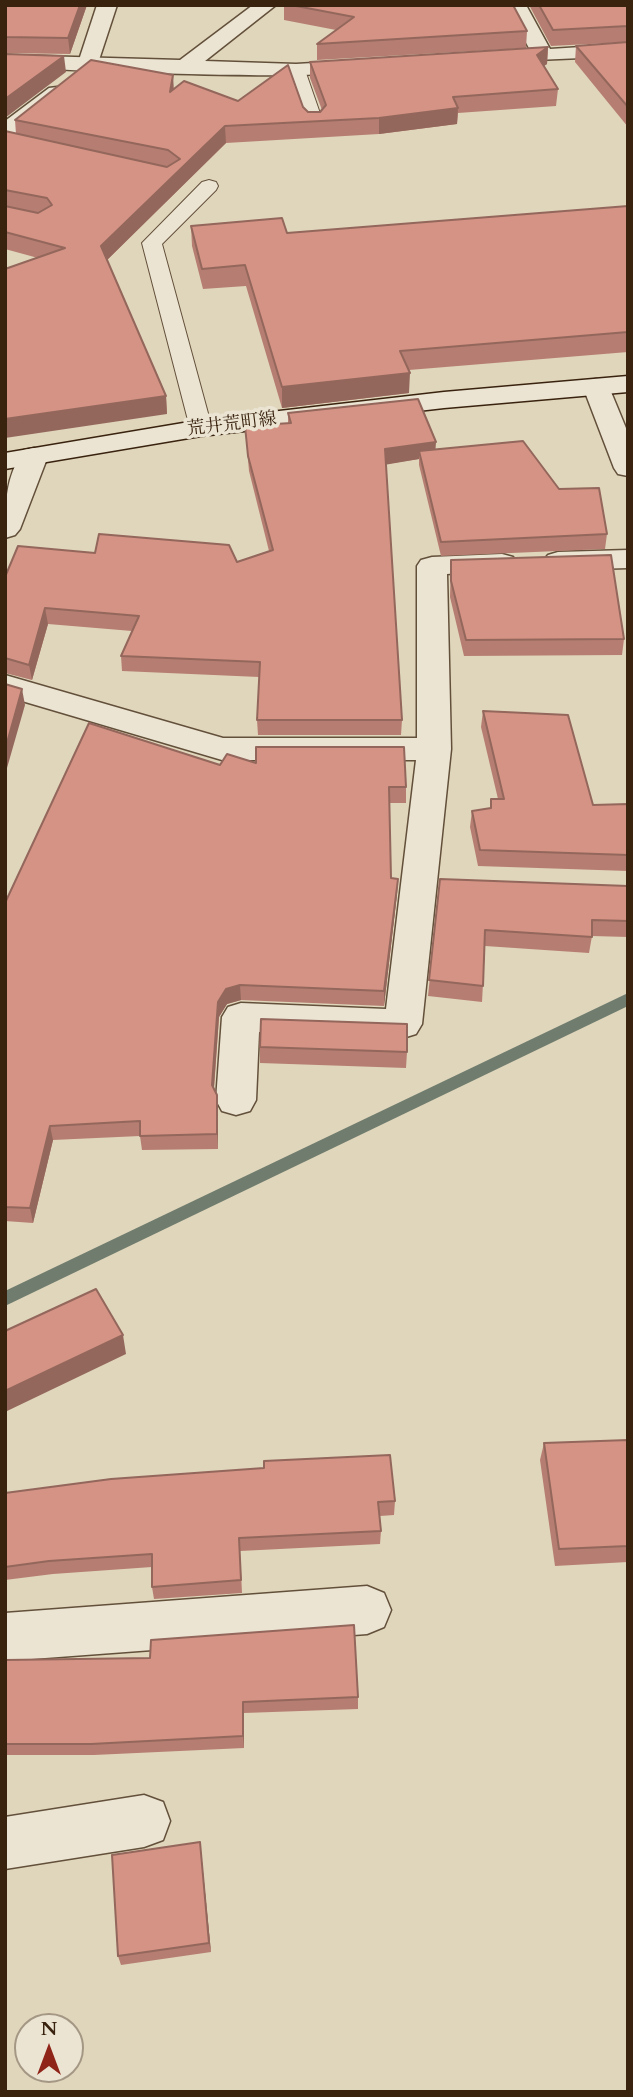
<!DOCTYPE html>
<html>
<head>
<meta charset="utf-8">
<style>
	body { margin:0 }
	#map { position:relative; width:633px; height:2097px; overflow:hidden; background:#e0d6bc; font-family:Cardo,serif }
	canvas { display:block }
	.frame { position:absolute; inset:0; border:7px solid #39230e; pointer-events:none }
	.north { position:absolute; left:14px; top:2013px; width:70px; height:70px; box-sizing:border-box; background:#ebe4d3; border:2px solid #a49784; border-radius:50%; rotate:0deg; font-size:19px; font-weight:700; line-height:28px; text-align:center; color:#39230e }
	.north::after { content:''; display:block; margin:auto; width:24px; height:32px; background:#8f2418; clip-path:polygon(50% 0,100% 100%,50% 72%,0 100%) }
</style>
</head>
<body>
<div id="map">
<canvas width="633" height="2097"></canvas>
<div class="frame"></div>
<div class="north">N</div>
</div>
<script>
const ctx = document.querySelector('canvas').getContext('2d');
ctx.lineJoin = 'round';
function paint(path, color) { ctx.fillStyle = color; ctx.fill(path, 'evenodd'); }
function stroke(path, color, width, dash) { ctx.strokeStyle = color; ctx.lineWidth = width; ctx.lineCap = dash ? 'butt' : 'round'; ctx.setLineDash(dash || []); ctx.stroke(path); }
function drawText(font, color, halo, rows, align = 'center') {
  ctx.font = font + ' Cardo,"Noto Serif JP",serif'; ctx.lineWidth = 7; ctx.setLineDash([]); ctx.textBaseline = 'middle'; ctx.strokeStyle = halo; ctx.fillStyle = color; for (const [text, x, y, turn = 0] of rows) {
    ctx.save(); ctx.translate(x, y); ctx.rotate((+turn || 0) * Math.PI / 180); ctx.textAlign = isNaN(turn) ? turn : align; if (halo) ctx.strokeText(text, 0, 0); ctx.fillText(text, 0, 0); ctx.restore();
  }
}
paint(new Path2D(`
	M628,993V1006L5,1306V1291Z`), '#707d6e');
const service = new Path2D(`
	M296,65L305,70L323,122L320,126H308L305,122L287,70Z
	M209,180L216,182L218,186L216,190L162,244L212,428L201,435L190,428L142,243L202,182Z`);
const minor = new Path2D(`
	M253,5H276L205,61L296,64L364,60L374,66C361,85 49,69 5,67V55L180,60Z
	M506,5H526L550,49L628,44V56L490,62L487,58L490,54L530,50Z
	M57,87L68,93L65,98L13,136L5,138V121L49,88Z
	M596,379L605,381L609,387L628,433V476L618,474L614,468L583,387L587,381Z
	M34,448L44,450L48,456L20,529L15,535L5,538C5,506 5,477 24,450Z
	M628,550V568L558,570L548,567L543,561L548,555L558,552Z
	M502,554L513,557L517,563L513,569L447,574L451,749L422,1024L416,1034L403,1038L259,1032L256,1100L250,1111L236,1115L222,1111L216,1100L222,1017L228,1007L241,1003L386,1009L416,760H222L5,696V675L223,738H417V566L421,560L432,557Z
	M367,1586L384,1593L391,1610L384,1627L367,1634L5,1661V1613Z
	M144,1795L163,1802L170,1821L163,1840L144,1847L5,1869V1817Z`);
const tertiary = new Path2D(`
	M97,5H117L98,63L88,69L78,63Z`);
const secondary = new Path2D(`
	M628,376V392L444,408L201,436L5,469V453L201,420L444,392Z`);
stroke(service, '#63503a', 2);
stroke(minor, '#63503a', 3);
stroke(tertiary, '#63503a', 3);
stroke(secondary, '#39230e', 3);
paint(service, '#ebe4d3');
paint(minor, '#ebe4d3');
paint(tertiary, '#ebe4d3');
paint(secondary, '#ebe4d3');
paint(new Path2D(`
	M5,5H87L70,54L5,53Z
	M284,5H513L527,31L526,48L317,60V44L336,30L284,20Z
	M529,5H628V42L551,46Z
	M628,42V127L575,62L576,46Z
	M548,47L547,64L544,66L558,89L556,106L458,113L457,124L379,134L226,143L107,260L166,396L167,414L38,258L5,249V131L16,134L15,120L174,89L238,101L303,107L308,112H320L322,110L310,78V62Z
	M628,206V352L409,370V393L282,408L246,286L203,289L192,246L191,226L287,233Z
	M288,413L435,449L559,489L607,534L605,549L441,556L419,465V459L386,464L402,720L401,735H258L257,720L259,677L122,671L121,656L132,631L48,624L32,680L5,673V577L95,553L237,562L269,551L249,471L245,426L288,423Z
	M451,560L624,639L622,655L464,656L450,597Z
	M483,711L593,805L628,804V871L478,866L470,827L472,811L490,808L491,799H498L481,727Z
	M256,763L406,787V803H389L391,878L398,879L397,894L384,1006L241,1000L227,1004L219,1017L214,1089L217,1095L218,1149L142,1150L140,1136L53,1140L33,1223L5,1221V903L220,765Z
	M440,879L628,886V937L592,936L589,953L485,946L482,1002L428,996Z
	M260,1047L407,1052L406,1068L260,1063Z
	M628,1440V1562L555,1566L540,1460L544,1443Z
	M5,1493L395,1501L394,1515L380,1516L381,1531L380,1544L240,1551L242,1593L154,1599L152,1587V1567L53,1574L5,1580Z
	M5,1660L358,1697V1709L244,1713V1748L94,1755H5Z
	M200,1842L211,1952L121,1965L118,1956Z`), '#b67e72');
paint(new Path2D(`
	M80,5H87L70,54L68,38Z
	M548,47L547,64L536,71L537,55Z
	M64,56L66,72L5,118V99Z
	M173,75L174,92H170Z
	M458,108L457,124L379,134V118Z
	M225,126L226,143L103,264L101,246Z
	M410,373L409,393L282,408V387Z
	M166,396L167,414L5,438V419Z
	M436,442L435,457L419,451V459L384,465L385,449Z
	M45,608L48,624L32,680L29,665Z
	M22,689L25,705L5,775V750Z
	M398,879L397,894L384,1006V991Z
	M240,985L241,1000L227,1004L219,1017L213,1100L212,1085L218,1002L226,989Z
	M217,1095L218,1109V1149L217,1134Z
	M50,1126L53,1140L33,1223L30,1208Z
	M123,1335L126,1354L5,1412V1391Z
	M243,1702L244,1713V1748L243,1736Z
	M200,1842L211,1952L209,1943Z`), '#94675c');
const building = new Path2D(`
	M5,5H80L68,38L5,37Z
	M291,5H513L527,31L317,44L354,17Z
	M539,5H628V26L553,30Z
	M628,42V107L576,46Z
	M548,47L537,55L558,89L453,97L458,108L379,118L225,126L101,246L166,396L5,419V269L65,248L5,232V206L38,213L52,205L47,198L5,190V131L167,167L180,159L168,150L15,120L91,60L173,75L170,92L184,81L238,101L288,65L303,107L308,112H320L326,105L310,62Z
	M5,54L64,56L5,99Z
	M628,206V332L400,351L410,373L282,387L245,265L202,269L191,226L282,218L287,233Z
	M418,399L436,442L385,449L402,720H257L260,662L121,656L139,616L45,608L29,665L5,658V577L18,546L95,553L99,534L229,545L237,562L273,550L248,456L245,426L291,423L288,413Z
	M523,441L559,489L599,488L607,534L441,542L419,451Z
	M611,555L624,639L466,640L451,581V560Z
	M5,684L22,689L5,750Z
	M483,711L568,715L593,805L628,804V855L480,850L472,811L491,808V799H504Z
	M89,723L220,765L227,754L256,763V747H404L406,787H389L391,878L398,879L384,991L240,985L226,989L218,1002L212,1085L217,1095V1134L140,1136V1121L50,1126L30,1208L5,1207V903Z
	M440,879L628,886V921L592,920V937L485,930L483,986L429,980Z
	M261,1019L407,1024V1052L260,1047Z
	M96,1289L123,1335L5,1391V1331Z
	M628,1440V1546L559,1549L544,1443Z
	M390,1455L395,1501L378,1502L381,1531L239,1538L241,1580L152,1587V1554L49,1561L5,1567V1493L111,1479L264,1468V1461Z
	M354,1625L358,1697L243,1702V1736L91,1744H5V1660L150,1658L151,1640Z
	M200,1842L209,1943L118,1956L112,1855Z`);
paint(building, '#d49384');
stroke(building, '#94675c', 2);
drawText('18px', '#39230e', '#ebe4d3', [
	["荒井荒町線",232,425,-7]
]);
</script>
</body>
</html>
